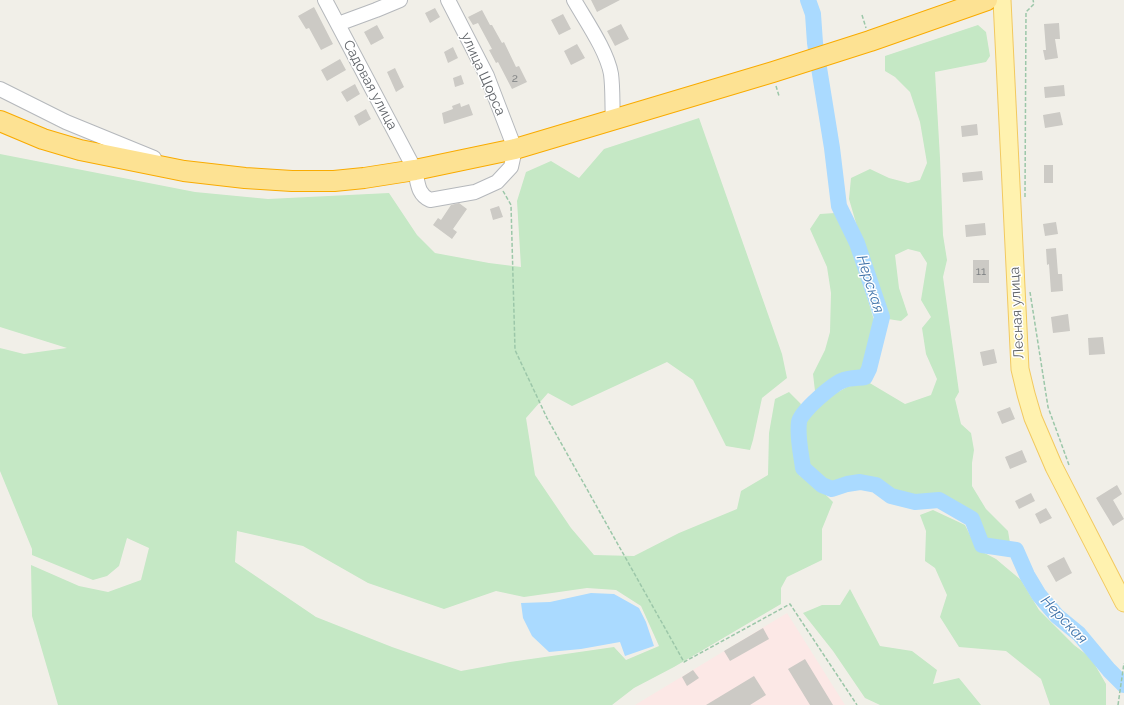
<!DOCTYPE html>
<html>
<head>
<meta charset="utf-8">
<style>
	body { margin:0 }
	canvas { display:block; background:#f1efe8 }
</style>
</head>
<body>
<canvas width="1124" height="705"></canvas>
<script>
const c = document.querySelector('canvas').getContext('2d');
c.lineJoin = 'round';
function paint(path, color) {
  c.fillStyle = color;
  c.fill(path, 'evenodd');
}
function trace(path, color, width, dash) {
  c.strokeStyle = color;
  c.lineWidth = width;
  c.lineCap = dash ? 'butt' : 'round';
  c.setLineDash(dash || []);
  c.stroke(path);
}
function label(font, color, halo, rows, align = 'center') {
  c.font = font + ' Raleway,sans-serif';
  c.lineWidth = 3;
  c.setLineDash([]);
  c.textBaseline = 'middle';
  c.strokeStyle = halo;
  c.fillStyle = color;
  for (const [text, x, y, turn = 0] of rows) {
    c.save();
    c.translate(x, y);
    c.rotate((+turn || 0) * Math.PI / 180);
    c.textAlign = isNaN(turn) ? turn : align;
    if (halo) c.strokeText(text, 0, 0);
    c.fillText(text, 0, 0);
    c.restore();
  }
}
const medical = new Path2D(`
	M787,613L845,705H635Z`);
const green = new Path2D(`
	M978,25L986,32L990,56L986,62L935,72L940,158L943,235L947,260L943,277L959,392L955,399L961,424L971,433L974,450L972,463V486L986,509L1008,531L1010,543L995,542L985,538L976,515L941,496L915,498L895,491L880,481L866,478L846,479L831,484L808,465L803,422L827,398L847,387L868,382L905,404L931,395L937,379L926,354L922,328L931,317L921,300L927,263L920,252L908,249L895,255L899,288L908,315L901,321L888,319L861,240L849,199L851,178L870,169L889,178L908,183L920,180L927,163L920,122L910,92L895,77L885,71V56Z
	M699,118L782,354L787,378L762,398L753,440L750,450L726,446L693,380L667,362L572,406L548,393L526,418L535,475L571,528L594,555L634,556L679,533L737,509L741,491L768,475L769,433L775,399L789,392L801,404L795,420L799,475L824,493L833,502L822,529V560L787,577L781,588V604L674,667L634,688L612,705H58L32,616L31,565L79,586L108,592L141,580L149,548L127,538L119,566L107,576L93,580L32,555V549L0,471V348L24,354L67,348L0,327V154L195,192L268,199L389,193L417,235L435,253L489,263L521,267L517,201L526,172L551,161L579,178L604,149ZM237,531L303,546L368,583L444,609L496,591L524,597L587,588L616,590L641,606L659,646L626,660L614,647L510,662L461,671L392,647L316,617L235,562Z
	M835,213L850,241L874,320L865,364L860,374L844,373L815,391L813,374L825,350L830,332L831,293L827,267L810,229L820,214Z
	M933,510L965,525L977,549L996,559L1021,580L1039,610L1074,645L1091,658L1106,684V705H1050L1041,679L1006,651L959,647L940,617L947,595L935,568L925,561L926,531L920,515Z
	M850,589L880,646L912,651L937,670L933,684L959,678L981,705H880L865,698L833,651L803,613L822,605H840Z`);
const water = new Path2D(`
	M591,593L614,594L639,608L646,622L654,646L625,656L620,642L581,649L549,652L532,636L523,618L521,603L550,602Z`);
const river = new Path2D(`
	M808,0L813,14L815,43L832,148L839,206L857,243L882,317L869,369L865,377C859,378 849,378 844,380C834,383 800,412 799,422C797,437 801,453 803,468L822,485L832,489L847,484L860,482L876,485L891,496L915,502L939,500L972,519L982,545L1016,550L1027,575L1039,595L1057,616L1079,634L1109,670L1124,685`);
const building = new Path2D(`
	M591,0H620L597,12Z
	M314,7L333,44L321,50L309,28L306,29L298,16Z
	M435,8L440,17L430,23L425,13Z
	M482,10L490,25H492L502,43L504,42L516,67L519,66L527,82L512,89L498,62L496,63L489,50L492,49L478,23L473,25L468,17Z
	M563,14L571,29L559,35L551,20Z
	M1059,23L1060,39H1055L1058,58L1045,60L1043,50H1046L1044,24Z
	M621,24L629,39L615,46L607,31Z
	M377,25L384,38L371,45L364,32Z
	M577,44L585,58L571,65L564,51Z
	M453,47L458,58L448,63L444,52Z
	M340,59L346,70L327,81L321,70Z
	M395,68L404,87L396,92L387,72Z
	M461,75L464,84L455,87L453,78Z
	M355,84L360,94L347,102L341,92Z
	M1064,85L1065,96L1045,98L1044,87Z
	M460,103L461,107L469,104L473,115L444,124L442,113L453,109L452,106Z
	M366,109L371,119L359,126L354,116Z
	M1060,112L1063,125L1045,128L1043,115Z
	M977,124L978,135L962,137L961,126Z
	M1044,165H1053V183H1044Z
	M982,171L983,180L963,182L962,173Z
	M459,203L467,209L453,229L457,232L452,239L433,225L438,218L441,220L451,205Z
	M499,206L503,217L493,220L490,209Z
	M1056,222L1058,234L1045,236L1043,224Z
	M985,223L986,235L966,237L965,225Z
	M1056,248L1058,274H1062L1063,291L1051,292L1049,264L1047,265L1046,249Z
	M973,260H989V283H973Z
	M1068,314L1070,331L1053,333L1051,317Z
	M1103,337L1105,354L1089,355L1088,338Z
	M994,349L997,363L983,366L980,352Z
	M1010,407L1015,419L1002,424L997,412Z
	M1022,450L1027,462L1010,469L1005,457Z
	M1117,485L1122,494L1113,500L1124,519L1113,526L1096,498Z
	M1031,493L1035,501L1019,509L1015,501Z
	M1046,508L1052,518L1040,524L1035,514Z
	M1064,557L1072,573L1056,582L1047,566Z
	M763,628L769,639L730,661L724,651Z
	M805,659L833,705H810L788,669Z
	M693,670L699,678L687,686L682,677Z
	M754,676L766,695L750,705H706Z`);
const path = new Path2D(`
	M862,15L866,28
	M776,86L779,96
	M503,191L511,205L515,350L547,418L684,662L790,604L857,705
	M1025,197L1026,12L1034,4L1033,0
	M1030,292L1048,407L1069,465
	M1118,705L1124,663`);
const minor = new Path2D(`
	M325,0L415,170C418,182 417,194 430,200L475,192L497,182L511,167L515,149L487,76L448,0
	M574,0C586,21 607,51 611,74C613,89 612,105 613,120
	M338,24L376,10L400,0
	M0,89L66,122L154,158`);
const major = new Path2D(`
	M1002,0L1020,369L1026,394L1033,418L1054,467L1124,603`);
const highway = new Path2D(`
	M0,121L43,139L80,150L184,171L245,178L292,181H334L364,178L415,170L515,149L773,72L870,41L987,0`);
const numberNames = [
	["2",515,78],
	["11",981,271]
];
const streetNames = [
	["улица Щорса",483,74,66],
	["Садовая улица",370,85,62],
	["Лесная улица",1017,313,-93]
];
const waterNames = [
	["Нерская",870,284,72],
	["Нерская",1064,620,46]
];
paint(medical, '#fce8e6');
paint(green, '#c5e8c5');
paint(water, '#aadaff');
trace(river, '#aadaff', 16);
paint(building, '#cccac5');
trace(minor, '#b5b8bc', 16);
trace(major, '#f2c960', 19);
trace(highway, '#f9ab00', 22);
trace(path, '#9cc7a9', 1.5, [4, 2]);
trace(minor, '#fff', 14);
trace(major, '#fff2af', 17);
trace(highway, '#fde293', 20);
label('12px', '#7a7d7f', null, numberNames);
label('14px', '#5f6368', '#fff', streetNames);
label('italic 15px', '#4174aa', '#fff', waterNames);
</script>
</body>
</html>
